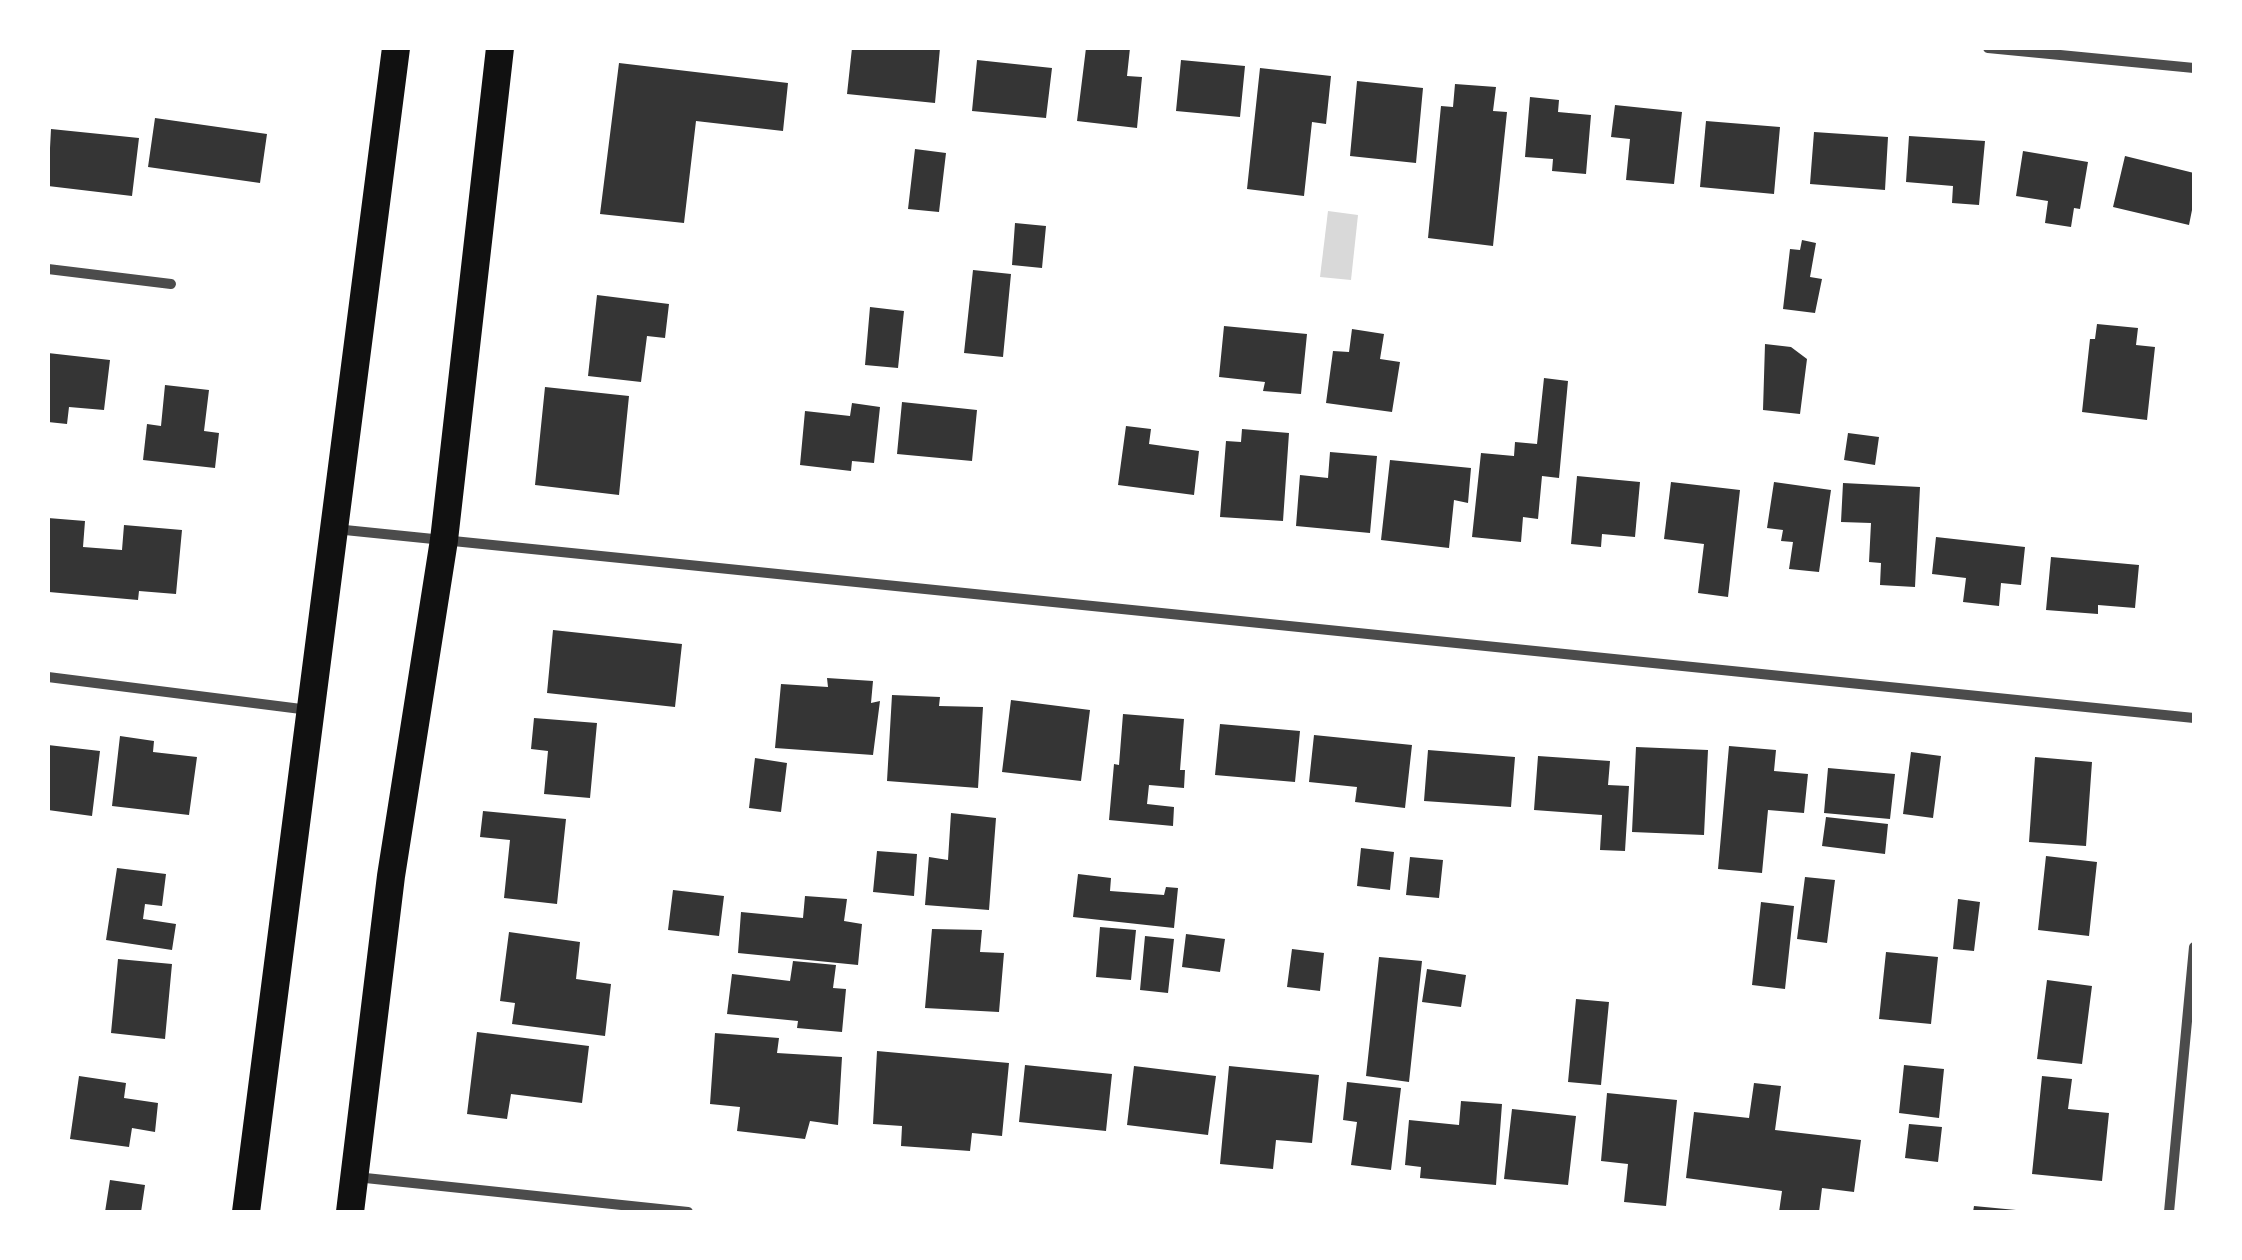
<!DOCTYPE html>
<html>
<head>
<meta charset="utf-8">
<style>
	body { margin:0 }
	#map { position:relative; width:2242px; height:1260px; overflow:hidden; background:#fff; font-family:Helvetica,sans-serif }
	canvas { display:block }
	.frame { position:absolute; inset:0; border:50px solid #fff; pointer-events:none }
</style>
</head>
<body>
<div id="map">
<canvas width="2242" height="1260"></canvas>
<div class="frame"></div>
</div>
<script>
const c = document.querySelector('canvas').getContext('2d');
c.lineJoin = 'round';
function paint(path, color) {
  c.fillStyle = color;
  c.fill(path, 'evenodd');
}
function trace(path, color, width, dash) {
  c.strokeStyle = color;
  c.lineWidth = width;
  c.lineCap = dash ? 'butt' : 'round';
  c.setLineDash(dash || []);
  c.stroke(path);
}
const water = new Path2D(`
	M1328,211L1358,215L1351,280L1320,277Z`);
const building = new Path2D(`
	M852,48H940L935,103L847,94Z
	M1086,48H1130L1127,76L1142,77L1137,128L1077,121Z
	M977,60L1052,68L1046,118L972,111Z
	M1181,60L1245,66L1240,117L1176,111Z
	M619,63L788,83L783,131L696,121L684,223L600,214Z
	M1260,68L1331,76L1326,124L1312,122L1304,196L1247,189Z
	M1357,81L1423,88L1416,163L1350,156Z
	M1455,84L1496,87L1493,111L1507,112L1493,246L1428,238L1441,106L1453,107Z
	M1530,97L1559,100L1558,112L1591,115L1586,174L1552,171L1553,159L1525,157Z
	M1615,105L1682,112L1674,184L1626,180L1630,139L1611,137Z
	M155,118L267,134L260,183L148,167Z
	M1706,121L1780,127L1774,194L1700,187Z
	M51,129L139,138L132,196L48,186Z
	M1814,132L1888,137L1885,190L1810,184Z
	M1909,136L1985,141L1979,205L1952,203L1953,186L1906,182Z
	M915,149L946,153L939,212L908,209Z
	M2023,151L2088,162L2080,209L2074,208L2071,227L2045,223L2048,201L2016,196Z
	M2125,156L2194,173V200L2189,225L2113,207Z
	M1015,223L1046,226L1042,268L1012,265Z
	M1802,240L1816,243L1810,277L1822,279L1815,313L1783,309L1790,249L1800,250Z
	M973,270L1011,274L1003,357L964,353Z
	M597,295L669,304L665,338L647,336L641,382L588,376Z
	M870,307L904,311L898,368L865,365Z
	M2097,324L2138,328L2136,345L2155,347L2147,420L2082,412L2090,339H2095Z
	M1224,326L1307,334L1301,394L1263,391L1265,382L1219,377Z
	M1352,329L1384,334L1380,359L1400,362L1392,412L1326,403L1333,351L1349,352Z
	M1765,344L1791,347L1807,359L1800,414L1763,410Z
	M48,353L110,360L104,410L69,407L67,424L48,422Z
	M1544,378L1568,381L1559,478L1542,476L1538,519L1523,517L1521,542L1472,537L1481,453L1514,456L1515,442L1537,444Z
	M165,385L209,390L204,431L219,433L215,468L143,460L147,424L161,426Z
	M545,387L629,396L619,495L535,485Z
	M902,402L977,410L972,461L897,454Z
	M852,403L880,407L874,463L852,461L851,471L800,465L805,411L850,416Z
	M1126,426L1151,429L1149,444L1199,451L1194,495L1118,485Z
	M1242,429L1289,433L1283,521L1220,517L1226,441L1241,442Z
	M1848,433L1879,437L1875,465L1844,460Z
	M1330,452L1377,456L1370,533L1296,526L1300,475L1328,478Z
	M1390,460L1471,468L1468,503L1454,500L1449,548L1381,540Z
	M1577,476L1640,482L1635,537L1602,534L1601,547L1571,544Z
	M1671,482L1740,490L1728,597L1698,593L1704,544L1664,539Z
	M1774,482L1831,490L1819,572L1789,569L1793,542L1781,541L1783,530L1767,528Z
	M1843,483L1920,487L1915,587L1880,585L1881,563L1869,562L1871,523L1841,522Z
	M48,518L85,521L83,547L122,550L124,525L182,530L176,594L139,591L138,600L49,592Z
	M1936,537L2025,547L2021,585L2001,583L1999,606L1963,602L1966,578L1932,574Z
	M2051,557L2139,565L2135,608L2098,605V614L2046,610Z
	M553,630L682,644L675,707L547,693Z
	M827,678L873,681L871,703L880,701L873,755L775,748L781,684L828,687Z
	M892,695L940,697L939,706L983,707L978,788L887,781Z
	M1011,700L1090,710L1081,781L1002,772Z
	M1123,714L1184,719L1180,770H1185L1184,788L1149,785L1147,804L1174,807L1173,826L1109,820L1114,764L1119,765Z
	M534,718L597,723L590,798L544,794L548,751L531,749Z
	M1220,724L1300,731L1295,782L1215,775Z
	M1314,735L1412,745L1405,808L1355,802L1357,787L1309,782Z
	M120,736L154,741L153,752L197,757L189,815L112,806Z
	M48,745L100,751L92,816L48,810Z
	M1729,746L1776,750L1774,771L1808,774L1804,813L1768,810L1762,873L1718,869Z
	M1636,747L1708,750L1704,835L1632,832Z
	M1428,750L1515,757L1511,807L1424,801Z
	M1911,752L1941,756L1933,818L1903,814Z
	M1538,756L1610,761L1608,785L1629,786L1625,851L1600,850L1602,815L1534,810Z
	M2035,757L2092,762L2086,846L2029,842Z
	M755,758L787,763L781,812L749,808Z
	M1828,768L1895,774L1890,819L1824,813Z
	M483,811L566,819L557,904L504,898L510,840L480,837Z
	M951,813L996,818L989,910L925,905L929,857L948,860Z
	M1826,817L1888,824L1885,854L1822,846Z
	M1361,848L1394,852L1390,890L1357,886Z
	M877,851L917,854L914,896L873,892Z
	M2046,856L2097,862L2089,936L2038,930Z
	M1410,857L1443,860L1439,898L1406,895Z
	M117,868L166,874L162,906L145,904L143,919L176,924L172,950L106,940Z
	M1078,874L1111,878L1110,891L1164,895L1166,887L1178,888L1174,928L1073,917Z
	M1805,877L1835,880L1827,943L1797,939Z
	M673,890L724,896L719,936L668,930Z
	M805,896L847,899L844,921L862,924L858,965L738,953L741,912L803,918Z
	M1958,899L1980,902L1974,951L1953,949Z
	M1761,902L1794,906L1785,989L1752,985Z
	M1100,927L1136,930L1131,980L1096,977Z
	M932,929L982,930L980,952L1004,953L999,1012L925,1008Z
	M509,932L580,942L576,979L611,984L605,1036L512,1024L515,1003L500,1001Z
	M1186,934L1225,939L1220,972L1182,967Z
	M1145,936L1174,939L1168,993L1140,990Z
	M1292,949L1324,953L1320,991L1287,987Z
	M1886,952L1938,957L1931,1024L1879,1019Z
	M1379,957L1422,961L1409,1082L1366,1076Z
	M118,959L172,964L165,1039L111,1033Z
	M793,961L836,965L833,988L846,989L842,1032L797,1028L798,1021L727,1014L732,974L790,981Z
	M1427,969L1466,975L1461,1007L1422,1002Z
	M2047,980L2092,986L2082,1064L2037,1059Z
	M1576,999L1609,1002L1601,1085L1568,1082Z
	M477,1032L589,1046L582,1103L511,1094L507,1119L467,1114Z
	M715,1033L779,1038L777,1053L842,1057L838,1125L810,1121L805,1139L737,1131L740,1107L710,1104Z
	M877,1051L1009,1063L1002,1136L972,1133L970,1151L901,1146L902,1126L873,1124Z
	M1025,1065L1112,1074L1106,1131L1019,1122Z
	M1904,1065L1944,1069L1939,1118L1899,1113Z
	M1134,1066L1216,1076L1208,1135L1127,1125Z
	M1229,1066L1319,1075L1312,1143L1276,1140L1273,1169L1220,1164Z
	M79,1076L126,1083L124,1098L158,1103L155,1132L132,1128L129,1147L70,1139Z
	M2042,1076L2072,1079L2068,1109L2109,1113L2102,1181L2032,1174Z
	M1347,1082L1401,1088L1391,1170L1351,1165L1357,1122L1343,1120Z
	M1754,1083L1781,1086L1775,1130L1861,1140L1854,1192L1822,1188L1819,1212H1779L1782,1191L1686,1178L1694,1112L1749,1118Z
	M1607,1093L1677,1100L1666,1206L1624,1202L1628,1164L1601,1161Z
	M1461,1101L1502,1104L1496,1185L1420,1178L1421,1167L1405,1165L1409,1120L1459,1125Z
	M1512,1109L1576,1116L1568,1185L1504,1179Z
	M1909,1124L1942,1127L1938,1162L1905,1158Z
	M110,1180L145,1185L141,1212H105Z
	M1974,1206L2016,1210V1212H1973Z`);
const minor = new Path2D(`
	M1988,48L2194,68
	M48,269L171,284
	M335,529L2194,718
	M48,677L309,710
	M356,1177L688,1212
	M2169,1212L2194,947`);
const trunk = new Path2D(`
	M246,1212L396,48
	M350,1212L391,876L444,540L500,48`);
paint(water, '#d9d9d9');
paint(building, '#353535');
trace(minor, '#4c4c4c', 10);
trace(trunk, '#111', 28);
</script>
</body>
</html>
